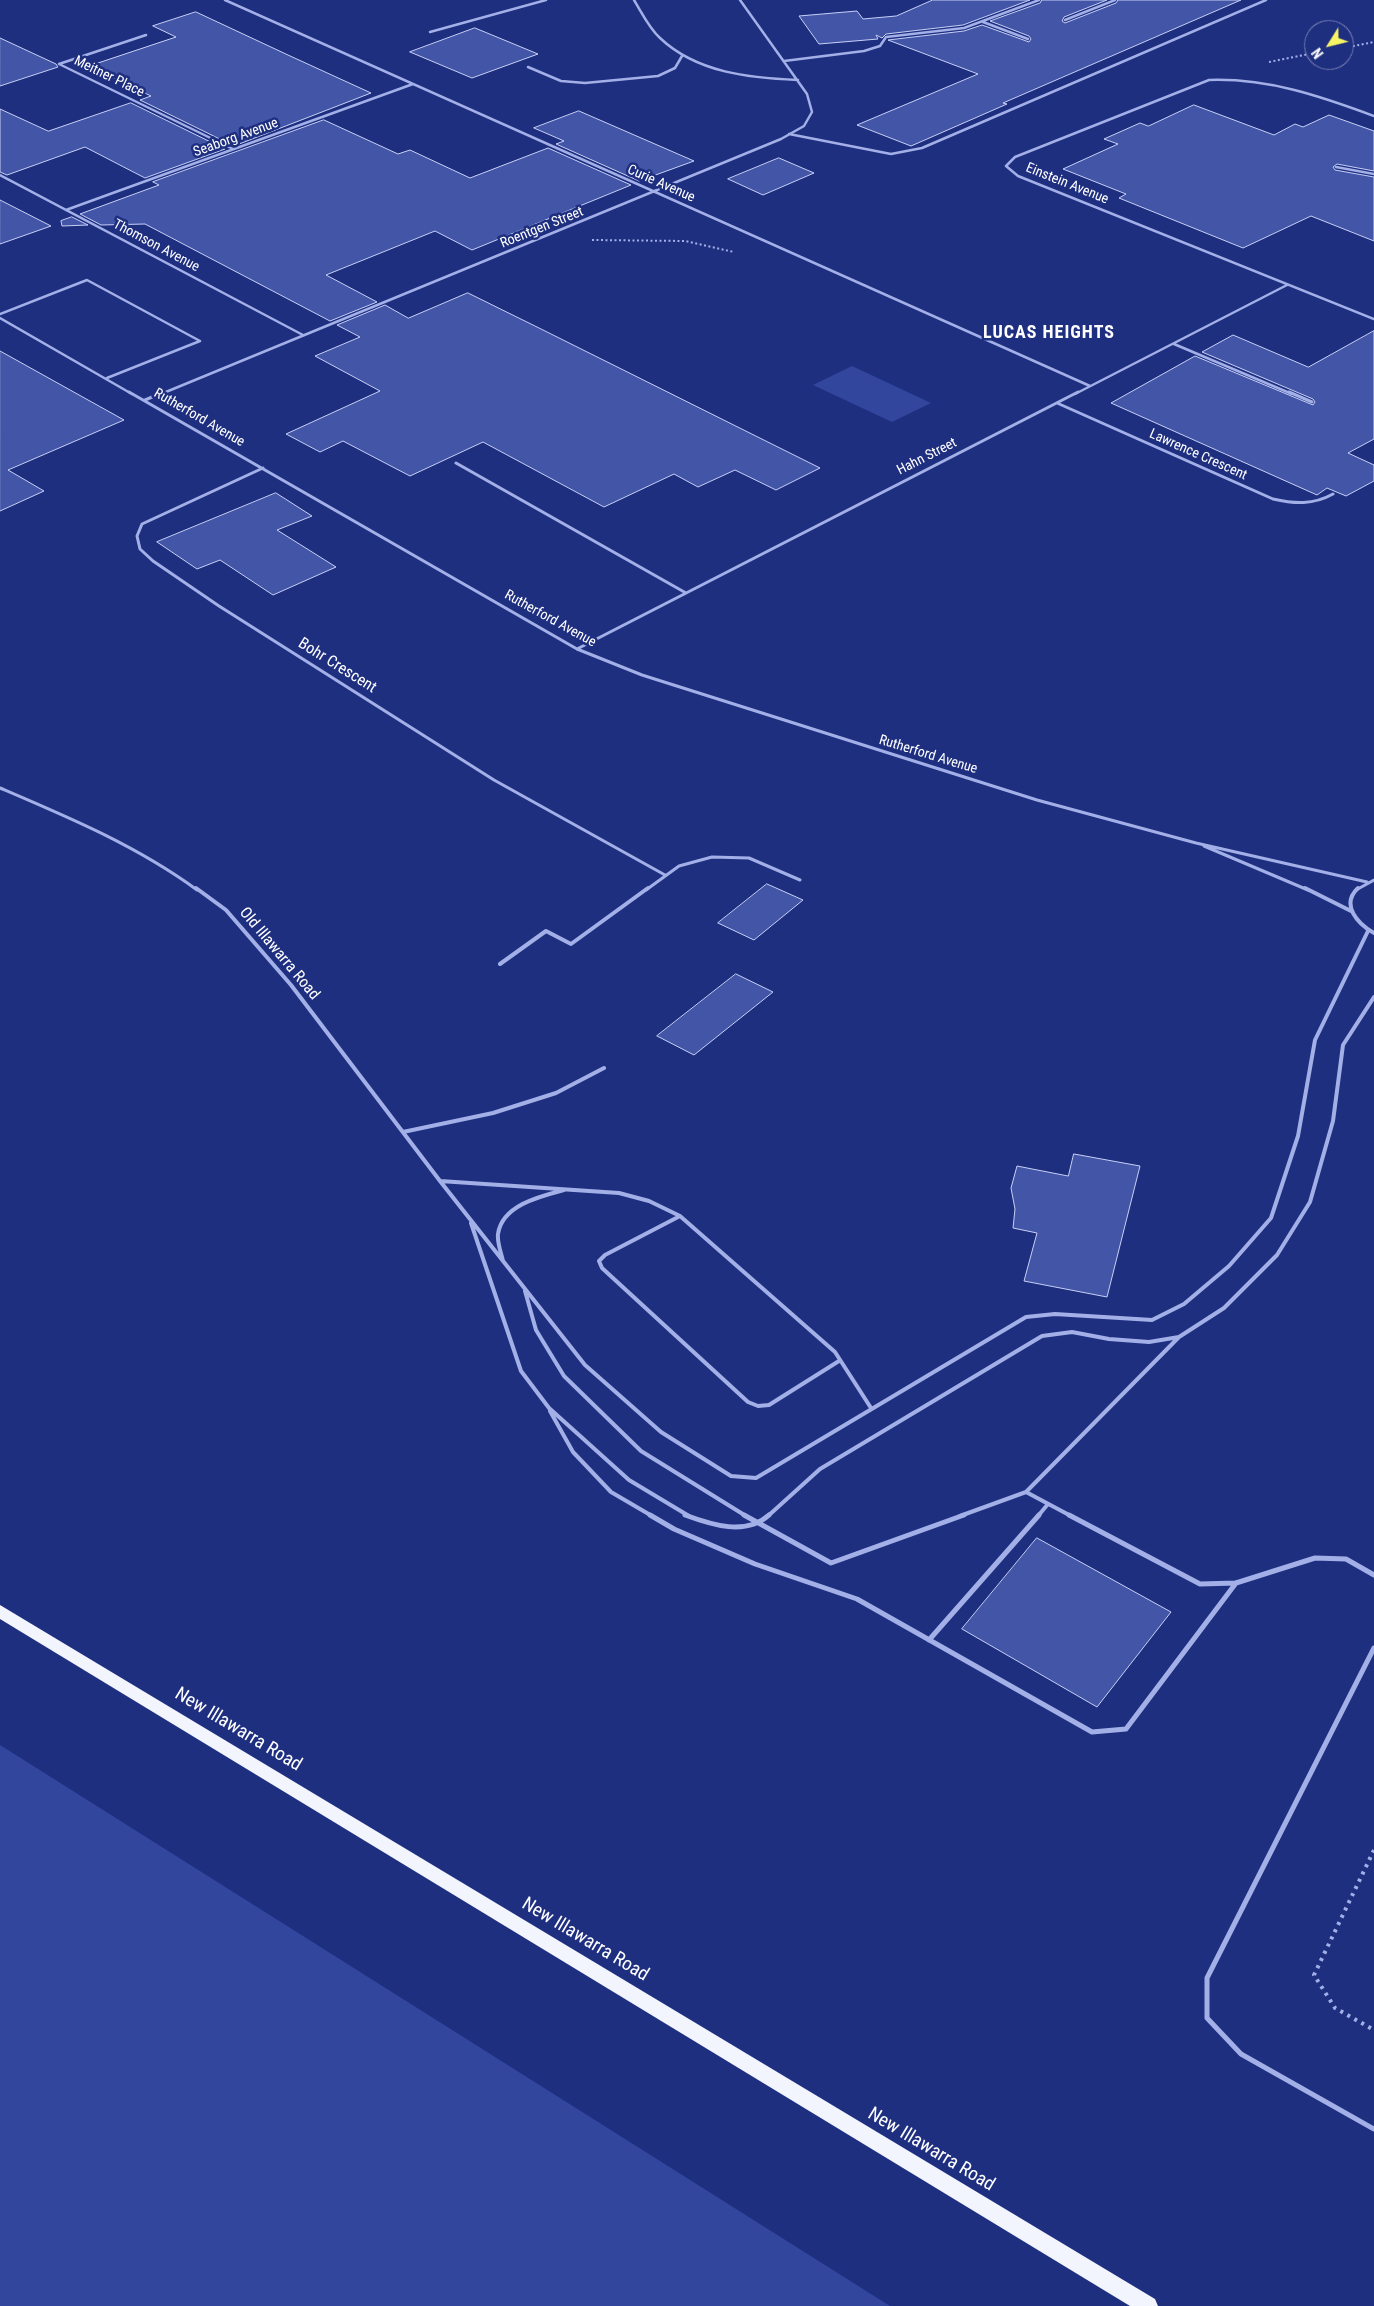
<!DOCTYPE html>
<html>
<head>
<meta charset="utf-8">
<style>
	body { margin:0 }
	#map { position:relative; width:1374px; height:2306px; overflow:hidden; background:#1f2f80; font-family:"Roboto Condensed",sans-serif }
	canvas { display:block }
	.north { position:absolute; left:1304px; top:20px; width:50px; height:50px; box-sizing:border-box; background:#1f2f80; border:1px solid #7982b3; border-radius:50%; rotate:234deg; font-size:14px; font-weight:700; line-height:20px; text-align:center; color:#fff }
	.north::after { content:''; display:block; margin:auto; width:18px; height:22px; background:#f6f463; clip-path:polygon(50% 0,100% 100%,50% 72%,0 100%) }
</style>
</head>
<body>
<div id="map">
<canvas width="1374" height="2306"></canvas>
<div class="north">N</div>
</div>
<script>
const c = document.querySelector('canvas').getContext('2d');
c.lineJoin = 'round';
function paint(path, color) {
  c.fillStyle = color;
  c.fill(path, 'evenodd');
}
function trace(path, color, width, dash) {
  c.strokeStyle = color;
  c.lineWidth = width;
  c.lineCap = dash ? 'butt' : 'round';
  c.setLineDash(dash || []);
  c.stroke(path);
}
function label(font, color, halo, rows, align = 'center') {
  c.font = font + ' "Roboto Condensed",sans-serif';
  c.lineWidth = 5;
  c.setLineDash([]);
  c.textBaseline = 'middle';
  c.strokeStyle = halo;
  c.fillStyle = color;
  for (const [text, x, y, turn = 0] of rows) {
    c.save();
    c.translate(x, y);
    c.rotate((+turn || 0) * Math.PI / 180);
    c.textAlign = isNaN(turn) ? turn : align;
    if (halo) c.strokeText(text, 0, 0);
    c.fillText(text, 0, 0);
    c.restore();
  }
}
const green = new Path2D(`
	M852,366L931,403L892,422L813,385Z
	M0,1745L890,2306H0Z`);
const building = new Path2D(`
	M933,0H1030L963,25L886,34L882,38L876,35L878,39L819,44L799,16L857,11L863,19L896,16Z
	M1042,0H1107L1064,17L1062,21L1065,23L1116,3L1118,0H1241L1003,103L1007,104L911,146L857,125L978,74L888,40L964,31L982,25L1029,42L1031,39L1029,36L990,21L1040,3Z
	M196,12L288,55L371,93L234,146L140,100L151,96L89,66L176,37L153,26Z
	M475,28L538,54L472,78L410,52Z
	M0,38L56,64L58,67L0,86Z
	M131,103L225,149L145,178L85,147L7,175L0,172V109L48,131Z
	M1194,105L1274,135L1295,124L1303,127L1329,115L1374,131V171L1337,164L1333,167L1335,170L1374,177V241L1311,216L1243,248L1119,198L1126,194L1063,169L1118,144L1104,139L1140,123L1148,126Z
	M579,111L694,161L639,181L556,144L564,141L534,128Z
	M324,120L398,154L410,150L470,178L548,148L631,185L472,250L435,231L326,275L377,302L330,321L145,224L101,225L80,214L159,185L153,182Z
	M779,158L814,173L763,195L728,179Z
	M0,200L51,226L0,244Z
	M72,217L88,225L62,226L61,221Z
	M468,293L537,327L820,468L776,490L735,470L698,487L674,474L604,507L483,442L410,476L343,441L320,452L286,434L380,391L315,356L360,337L337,325L385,305L408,318Z
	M1374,331V439L1348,453L1374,465V481L1346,496L1327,488L1317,495L1111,403L1195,356L1313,405L1315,402L1313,399L1202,352L1233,335L1308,367Z
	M0,351L124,420L8,470L44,491L0,511Z
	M276,493L312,516L277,530L336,567L273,595L220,560L197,569L157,542Z
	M767,884L803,900L754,940L718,923Z
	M736,974L773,992L694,1055L657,1036Z
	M1074,1154L1140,1166L1107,1297L1024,1281L1037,1233L1013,1228L1015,1209L1011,1188L1017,1166L1068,1176Z
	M1037,1538L1171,1612L1097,1707L962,1629Z`);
const pathFar1 = new Path2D(`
	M1344,48L1374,42
	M1269,62L1314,53
	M592,240L685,241L734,252`);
const path = new Path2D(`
	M1374,1850L1314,1975L1335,2008L1374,2030`);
const serviceFar3 = new Path2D(`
	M225,0L1090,386
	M634,0C642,13 649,28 660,38C697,73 750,78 798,80
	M1065,20L1115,0
	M983,22L1028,39
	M430,32L546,0
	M146,35L59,64L233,149
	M784,61L864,51L880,46L886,37L964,28L1039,0
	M528,67L561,81L585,83L658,76L675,68L682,56
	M1374,116C1320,96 1268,78 1209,80L1015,157L1006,166L1018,176L1374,319
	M789,134L891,154L922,148L1266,0
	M1336,167L1374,174
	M0,175L303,335
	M66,210L413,84
	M0,314L87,280L200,341
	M0,318L132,394
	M1174,344L1292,394
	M107,378L200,341
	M161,394L781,139L804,126L812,112L807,94L740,0
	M1075,394L1287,285`);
const serviceFar2 = new Path2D(`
	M129,392L577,649L642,675L1037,800L1196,843L1367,882
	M1289,392L1312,402
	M145,400L164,392
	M1057,403L1273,499C1295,504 1313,505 1333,494
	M456,463L686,593
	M263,468L142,524L137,536L140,549L153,561L219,606L494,780L665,875
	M577,649L1078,392
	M0,788C68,817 137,846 197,890
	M1204,846L1308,890
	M646,890L679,866L712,857L749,858L800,880
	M1356,890L1374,880`);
const serviceFar1 = new Path2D(`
	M196,888L226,910L291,985L440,1181L585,1365L661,1432L731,1476L756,1478L1026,1317L1055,1314L1152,1320L1184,1304L1229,1266L1271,1218L1298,1136L1315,1040L1368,931
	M1305,888L1351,911
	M1358,888C1340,905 1358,924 1374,933
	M500,964L546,931L571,944L648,888
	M403,1132L493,1113L556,1093L604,1068
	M440,1181L619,1193L649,1201L680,1216L835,1352L871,1408
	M680,1216L605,1255L599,1261L602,1268L748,1402L758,1406L769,1405L839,1361
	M471,1223L521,1371L549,1408L629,1480L689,1516
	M503,1261C501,1252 497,1243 498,1234C502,1205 541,1196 564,1190
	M525,1291L536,1330L564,1376L641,1451L746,1516
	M550,1411L573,1452L611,1492L652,1516
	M1026,1492L1071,1516
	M768,1516L820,1469L1042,1336L1072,1332L1109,1339L1149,1342L1179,1337L1224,1308L1277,1255L1310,1202L1333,1121L1343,1045L1374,997
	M960,1516L1026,1492L1179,1337
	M1038,1516L1048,1504`);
const service = new Path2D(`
	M650,1515L674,1529L755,1564L857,1599L1092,1732L1126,1729L1236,1583
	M685,1515C712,1525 746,1536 769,1515
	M744,1515L831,1563L964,1515
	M1069,1515L1200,1584L1236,1583L1315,1558L1346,1559L1374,1575
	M929,1640L1039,1515
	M1374,1648L1207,1978V2018L1241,2054L1374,2129`);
const trunk = new Path2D(`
	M0,1605L1155,2299L1158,2306H1130L0,1619Z`);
const farStreetnames = [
	["Meitner Place",109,77,26],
	["Seaborg Avenue",236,138,-20],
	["Curie Avenue",661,184,24],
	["Einstein Avenue",1067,184,22],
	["Roentgen Street",542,228,-22],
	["Thomson Avenue",156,246,28],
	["Rutherford Avenue",199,418,30],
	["Lawrence Crescent",1198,455,24],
	["Hahn Street",927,457,-27],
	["Rutherford Avenue",550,619,29],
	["Rutherford Avenue",928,755,17]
];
const streetNames = [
	["Bohr Crescent",337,666,32],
	["Old Illawarra Road",279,954,50]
];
const farDistrictnames = [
	["LUCAS HEIGHTS",1049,333]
];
const nearStreetnames = [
	["New Illawarra Road",238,1730,31],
	["New Illawarra Road",585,1940,31],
	["New Illawarra Road",931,2150,31]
];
paint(green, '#32469e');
paint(building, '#4355a7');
trace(building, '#c7d0f6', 1);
trace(pathFar1, '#a3b0e8', 2, [2, 2.5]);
trace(path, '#a3b0e8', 4, [3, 5]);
trace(serviceFar3, '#a3b0e8', 2.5);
trace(serviceFar2, '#a3b0e8', 3);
trace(serviceFar1, '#a3b0e8', 4);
trace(service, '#a3b0e8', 5);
paint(trunk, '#f2f4fe');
label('14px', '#fff', '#1f2f80', farStreetnames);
label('16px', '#fff', '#1f2f80', streetNames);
c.letterSpacing = '1px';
label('bold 18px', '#fff', '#1f2f80', farDistrictnames);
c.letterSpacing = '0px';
label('19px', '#fff', '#1f2f80', nearStreetnames);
</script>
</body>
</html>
